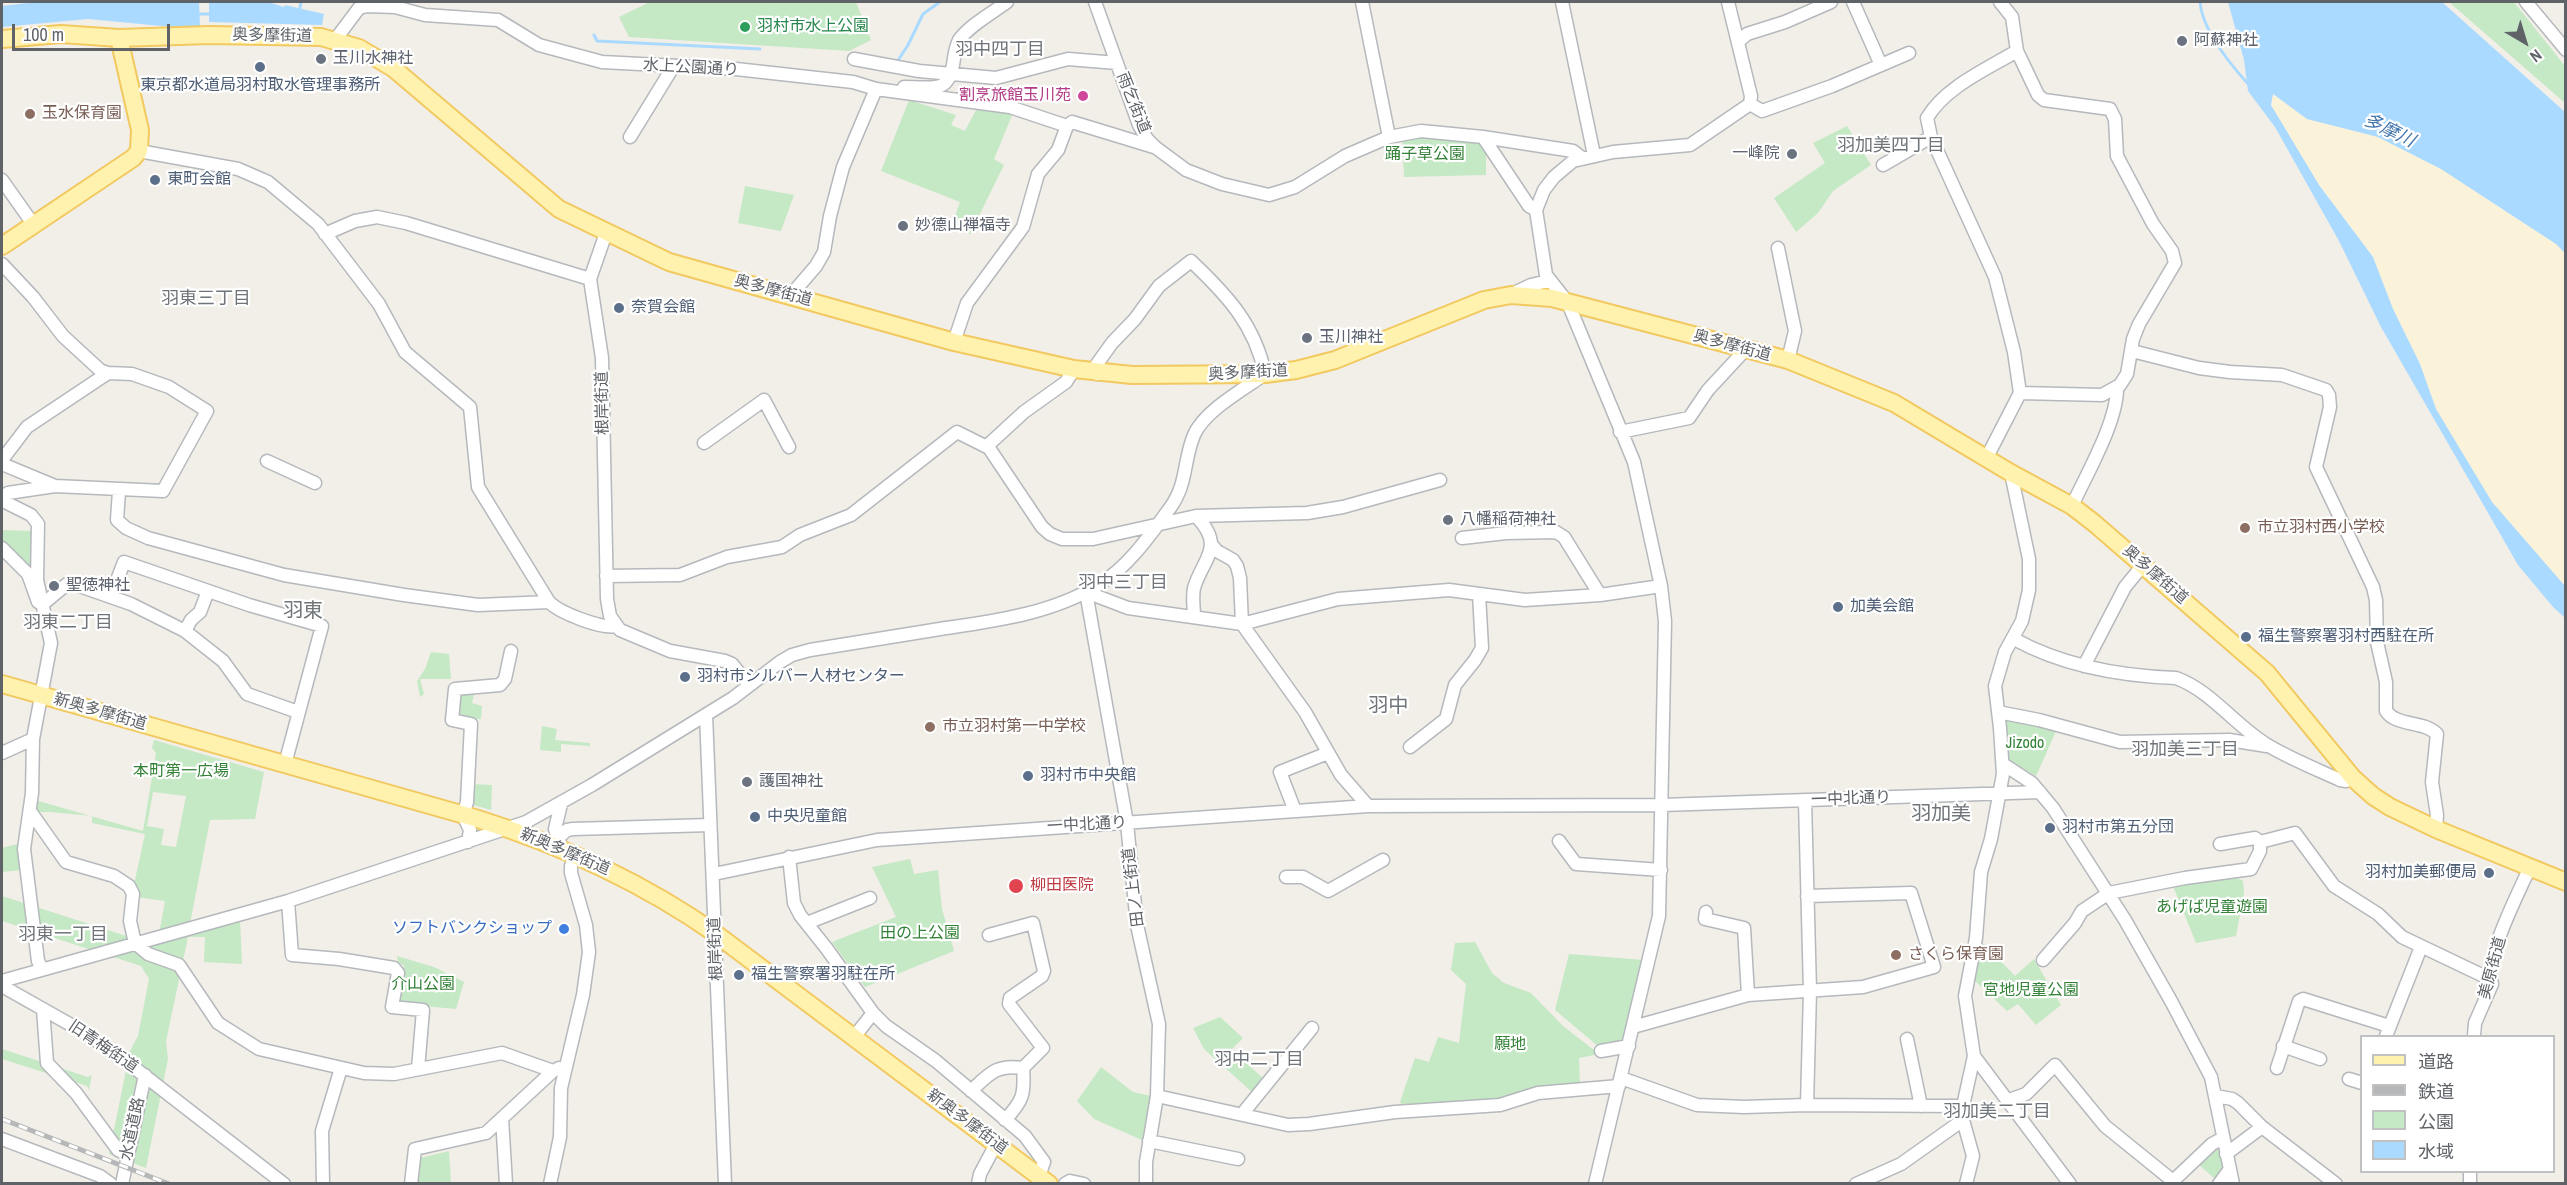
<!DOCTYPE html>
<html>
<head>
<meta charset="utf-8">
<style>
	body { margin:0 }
	#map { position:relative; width:2567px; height:1185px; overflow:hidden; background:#f1efe8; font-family:"Archivo Narrow","Noto Sans JP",sans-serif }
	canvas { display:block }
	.frame { position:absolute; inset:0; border:3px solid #5f6368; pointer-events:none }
	.legend { position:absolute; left:2360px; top:1035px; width:195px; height:138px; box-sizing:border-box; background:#fff; border:2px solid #bfc1c3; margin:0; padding:8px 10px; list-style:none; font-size:18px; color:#5f6368 }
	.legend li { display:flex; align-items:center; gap:12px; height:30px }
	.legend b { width:30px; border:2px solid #bfc1c3 }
	.north { position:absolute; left:2495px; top:12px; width:60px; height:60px; -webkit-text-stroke:4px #fff; paint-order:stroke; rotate:142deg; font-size:16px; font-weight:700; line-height:24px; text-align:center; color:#5f6368 }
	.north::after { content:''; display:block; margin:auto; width:21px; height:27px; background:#5f6368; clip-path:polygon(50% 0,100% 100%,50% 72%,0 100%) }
	.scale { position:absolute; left:12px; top:24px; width:158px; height:27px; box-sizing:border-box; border:3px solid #5f6368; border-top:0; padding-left:8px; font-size:18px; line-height:21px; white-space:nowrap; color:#5f6368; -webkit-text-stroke:4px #fff; paint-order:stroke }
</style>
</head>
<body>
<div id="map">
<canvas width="2567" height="1185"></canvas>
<div class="frame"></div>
<ul class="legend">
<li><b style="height:8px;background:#fff2af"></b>道路</li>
<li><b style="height:8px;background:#b6b7b8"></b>鉄道</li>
<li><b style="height:16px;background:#c5e8c5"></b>公園</li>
<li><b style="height:16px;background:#aadaff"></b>水域</li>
</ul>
<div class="north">N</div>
<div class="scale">100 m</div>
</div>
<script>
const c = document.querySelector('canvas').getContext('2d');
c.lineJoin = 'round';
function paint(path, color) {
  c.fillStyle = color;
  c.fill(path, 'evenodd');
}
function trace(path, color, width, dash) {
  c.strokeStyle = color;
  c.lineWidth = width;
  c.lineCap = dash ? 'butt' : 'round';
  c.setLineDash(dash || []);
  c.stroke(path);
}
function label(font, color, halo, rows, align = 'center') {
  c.font = font + ' "Archivo Narrow","Noto Sans JP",sans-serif';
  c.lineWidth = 4.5;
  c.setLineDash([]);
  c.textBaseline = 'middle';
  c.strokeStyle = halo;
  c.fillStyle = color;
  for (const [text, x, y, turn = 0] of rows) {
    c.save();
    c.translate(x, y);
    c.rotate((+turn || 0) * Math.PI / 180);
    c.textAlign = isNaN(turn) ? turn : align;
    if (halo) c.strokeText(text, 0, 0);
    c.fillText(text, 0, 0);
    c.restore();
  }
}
const green = new Path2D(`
	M650,2H856L871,40L849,51L629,37L619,17Z
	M2449,2H2514L2565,66V103Z
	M909,100L956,115L951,125L965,131L976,110L1013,113L994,159L1004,165L970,234L951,227L960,202L881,171Z
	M1847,126L1871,165L1833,191L1818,213L1796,232L1774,198L1825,163L1813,143Z
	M1424,135L1481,141L1486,149V175L1404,177L1402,138Z
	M745,186L794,195L781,231L738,223Z
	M2,530L31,531L30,572L2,545Z
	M431,652L449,654L451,679H420L424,694L420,697L417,681L425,669Z
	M475,690L472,703L482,706L481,719L468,720L456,717L457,693Z
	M2003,714L2057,729L2036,776L2005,758Z
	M542,726L557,729L555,740L590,743V746L561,744V752L540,750Z
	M154,740L264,772L255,819L210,820L188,934L240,920L242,964L204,962L205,937H188L166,1041L168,1059L146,1168L109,1154L130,1051L138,1036L149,979L141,966L2,921V896L145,942L159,934L165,901L135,897L131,885L135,880L145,834L92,823V816L50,812H35V800L143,831L156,753L152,748ZM153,792L186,796L176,847L161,845L164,829L147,826Z
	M471,784L492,785L491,810L470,804Z
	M21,843L22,870L2,872V848Z
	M910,859L914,874L938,870L942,909L954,951L865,987L832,942L896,917L872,867Z
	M2234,876L2243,881L2244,893L2236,936L2196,943L2173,886Z
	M1475,942L1492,973L1504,983L1531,993L1563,1026L1599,1054L1579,1058L1580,1084L1500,1103L1403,1106L1400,1102L1415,1058L1429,1062L1438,1037L1459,1043L1466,984L1451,970L1455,943Z
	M1982,942L2015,976L2034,959L2061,1005L2036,1025L2018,1004L2007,1011L1972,978Z
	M1569,954L1644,960L1625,1042L1599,1047L1555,1010Z
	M397,956L434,967L464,982L456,1009L402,1004L398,1000L404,965L398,963Z
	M1220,1017L1243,1038L1231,1050L1263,1078L1252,1092L1204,1049L1193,1028Z
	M2,1049L88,1077L92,1075L89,1090L87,1086L2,1059Z
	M1101,1067L1133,1092L1151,1096L1142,1140L1094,1119L1077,1101Z
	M2214,1147L2221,1149L2224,1168L2216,1180L2197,1163Z
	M449,1151L451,1183L413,1184L416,1159Z`);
const sand = new Path2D(`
	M2272,94L2307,119L2378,137L2441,169L2556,244L2565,253V586L2492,502L2436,409L2420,364L2393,309L2373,257L2319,185L2271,105Z`);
const water = new Path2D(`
	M36,2H199L200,26L172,27L88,19L2,27V6Z
	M209,2H268L284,7L285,5L324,14L322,25L209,22Z
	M2228,2H2442L2565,112V253L2556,244L2441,169L2378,137L2307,119L2273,94L2271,105L2319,185L2373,257L2393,309L2420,364L2436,409L2492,502L2565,586V618L2553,607L2518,565L2381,327L2339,241L2275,127L2248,91L2244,60Z`);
const stream = new Path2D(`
	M2200,2C2202,29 2230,64 2249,85
	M299,12L301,2
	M196,14H211
	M594,35L597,41L760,49
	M897,62L908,45L923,14L940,2`);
const minor = new Path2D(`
	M1095,2L1139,125L1147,139L1155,147L1186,170L1222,184L1269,195L1295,187L1345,156L1389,137L1421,131L1483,137L1573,151L1582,158
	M1362,2L1389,137
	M1562,2L1594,155
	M1853,2L1881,65
	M2526,2L2566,50
	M335,40L359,8L367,6L395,7L425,15L498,20L539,45L602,62L736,69L853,82L876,89L1010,107L1067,126
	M1738,42L1747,34L1785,22L1831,2
	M2017,51C1987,69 1945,87 1927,118L1931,137L1995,277L2014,352L2020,393
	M854,59L919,71L996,78L1068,59L1117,63
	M904,87C935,87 950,95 954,58C955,52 956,46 959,40C970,25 992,13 1007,2
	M1750,104L1762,111L1832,86L1909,53
	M1067,126L1072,122L1154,147
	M630,137L673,67
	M1483,137L1529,206L1536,210
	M139,151L238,169L268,182L318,224L379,304L405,352L470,407L478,487L549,602C560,613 601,629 616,626
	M1883,165L1931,137
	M2,180L33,224
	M606,233L590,279L602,358L607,599L610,616L620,630L670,651L725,661L732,664L749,685
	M325,234L355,221L377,217L406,223L590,279
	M1778,248L1795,331L1788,360
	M2,264L33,297L63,336L100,370L108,373
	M1512,294L1531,285L1548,281
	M791,295L816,266L824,252L830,216L843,167L876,89
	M954,342L967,303L1023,227L1038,174L1058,150L1067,126
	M2132,351L2199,368L2230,372L2282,375L2326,390L2329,395L2330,407L2316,467L2373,587L2376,600L2377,642L2386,682V711C2397,727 2423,720 2437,734L2432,782L2437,815L2436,829
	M1620,432L1689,418L1708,390L1746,349
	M704,443L764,400L789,447
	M987,446L1024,412L1066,382L1074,369
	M1987,457L2020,393L2102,395L2120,385L2127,374L2133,339L2139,324L2175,263L2172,251L2153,224L2117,156L2115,119L2110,109L2044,100L2038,95L2017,51L2012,17L2000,2
	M2,460L27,427L108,373L132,374L169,387L207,411L163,491L55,486L2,464
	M267,461L315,483
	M119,491L117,520L126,528L148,538L284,575L404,595L478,605L549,602
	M2072,506C2086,475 2118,421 2117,387
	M1462,538L1506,533L1556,532L1564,537L1600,595
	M1212,545L1217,551L1233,560L1237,566L1240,578L1242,624L1305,712L1341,775L1368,806
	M2,548L28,574L38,602L43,604L67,584L71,583L131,604L185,631L223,661L247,694L298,712
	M606,576L680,575L727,557L782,547L800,535L851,515L957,432L989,448L1042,527L1050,534L1062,539H1093L1196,516L1307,513L1343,507L1440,480
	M1086,592L1127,823L1137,925L1159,1024L1157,1096L1146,1162V1184
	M1086,592L1128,608L1242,624L1338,599L1449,590L1525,600L1600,595L1661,586
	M111,596L124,562L249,605L322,626L285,764
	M1194,617C1194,608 1192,597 1194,588C1203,558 1226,547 1196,516
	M185,631L191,620L200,612L208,591
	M2014,639C2063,666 2120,676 2176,678C2212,691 2236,727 2269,746C2291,759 2316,769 2340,780L2346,781L2353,778
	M2084,666L2125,587L2143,565
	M1998,712L2039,720L2120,742L2229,740L2267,746
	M706,715L725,1184
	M1410,747L1446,719L1455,685L1475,660L1482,648L1479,594
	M2,753L33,739
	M2003,764L2032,783L2053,808L2125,920L2171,1001L2211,1077L2233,1184
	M1805,801L1810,991L1807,1105
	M30,811L66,862L114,876L129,886L133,894L130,921L135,943L148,954L179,965L218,1023L259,1049L364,1073L394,1074L502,1053L553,1071
	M1295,811L1280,772L1328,753
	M558,838L567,830L573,829L710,825
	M1559,841L1576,864L1661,870
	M468,842L470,830L463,815L467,802L471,724L452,720L455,689L500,685L505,679L511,651
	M560,843L555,829L561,804
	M2220,844L2255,838L2260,842L2295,833L2334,886L2378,914L2402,937L2490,979
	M789,857L794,903L800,915L827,949L873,1013L886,1026L936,1061L1025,1136L1044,1162L1039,1176
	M714,874L877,840L1368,806L1662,805L2040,792
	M1286,877H1303L1328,891L1383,860
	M288,901L292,955L339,959L394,968L398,973L392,1007L423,1010L418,1069
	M1706,912L1705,919L1744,928L1748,995
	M807,923L870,898
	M989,935L1033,923L1044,971L1042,976L1010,998L1009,1004L1043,1048L1023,1068C1025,1094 1023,1101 1005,1120
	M2043,960L2075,923L2082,911L2109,893L2185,878L2251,869L2260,851V842
	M42,969L38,961L24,849L32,793L33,739L51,643L37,580L38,524L31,515L5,502L2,497L8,493L55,486
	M2,981L288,901L526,822L592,785L733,698L780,662L792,655L810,650C853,643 896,636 940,629C994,621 1052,614 1100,584C1128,567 1151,534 1170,508C1188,483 1183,461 1194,435C1204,411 1244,389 1265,374C1255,325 1227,295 1191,261L1159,286L1135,319L1112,343L1097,364V374
	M2,986L87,1034L123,1059L284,1184
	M43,1009L47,1063L76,1093L118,1150L128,1155
	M1633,1027L1748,995L1863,987L1934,967L1911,893L1807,896
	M2386,1036L2421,947
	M2474,1036L2475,1023L2492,984C2483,961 2519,892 2530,867
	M854,1037L873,1013
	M1907,1039L1921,1106
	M2283,1046L2320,1059
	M1601,1051L1629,1046
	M1974,1056L2070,1184
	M2277,1068L2299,1001L2303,999L2389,1026
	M1621,1078L1697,1105L1744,1107L1807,1105L1963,1106
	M2349,1079L2362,1083
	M971,1091C989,1074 996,1064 1023,1068
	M1157,1096L1288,1125L1309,1124L1395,1112L1500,1105L1538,1093L1619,1086
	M2216,1096L2232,1099L2238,1103L2262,1127L2336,1184
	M2009,1100L2026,1094L2055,1065L2105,1126L2173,1181L2212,1144L2223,1138
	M1243,1113L1312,1028
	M502,1118L506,1184
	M2,1139L100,1176L111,1184
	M1149,1141L1238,1159
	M2226,1154L2262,1127
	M2470,1172V1184
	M122,1184L145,1075
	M323,1184L322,1131L341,1068
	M411,1184L415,1149L486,1133L553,1071L559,1068
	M550,1184L560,1137L561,1088L583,995L589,952L586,925L571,873V866L575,855
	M978,1184L980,1174L996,1144
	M1065,1184L1070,1181L1084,1184
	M1595,1184L1659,916L1665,621L1661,586L1634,462L1568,303L1546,275L1536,210L1544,190L1554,177L1573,161L1613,152L1690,145L1750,104L1751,96L1728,2
	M1856,1184L1901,1164L1963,1120
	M1966,1184L1973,1156L1963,1120V1106L1974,1056L1965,996L1976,938L1981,872L1991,839L2003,774L2000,728L1995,686L2005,652L2022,621L2029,590V559L2011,473
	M2219,1184L2230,1169`);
const major = new Path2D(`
	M2,39L61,34L119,38L209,35L321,37L359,48L393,68L559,209L669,262L954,342L1074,369L1132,375L1265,374L1296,370L1335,360L1484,300L1511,295L1552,298L1788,360L1894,403L2011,473L2072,506L2094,523L2267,673L2353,778L2373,796L2390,807L2436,829L2566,882
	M2,246L133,158L139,151L140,130L119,38
	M2,684L475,818C561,845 642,882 716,934L1049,1184`);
const rail = new Path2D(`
	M2,1119L169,1184`);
const markers = [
	[745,27,6,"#2e9e5b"],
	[2182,41,6,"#6b7280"],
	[321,59,6,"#6b7280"],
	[260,67,6,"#5c6f8a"],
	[1083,96,6,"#d1479c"],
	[30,114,6,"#8d6e63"],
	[1792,154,6,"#6b7280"],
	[155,180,6,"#5c6f8a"],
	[903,226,6,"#6b7280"],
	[619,308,6,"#5c6f8a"],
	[1307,338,6,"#6b7280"],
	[1448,520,6,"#6b7280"],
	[2245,528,6,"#8d6e63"],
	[54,586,6,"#6b7280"],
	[1838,607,6,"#5c6f8a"],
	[2246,637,6,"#5c6f8a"],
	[685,677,6,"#5c6f8a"],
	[930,727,6,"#8d6e63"],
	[1028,776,6,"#5c6f8a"],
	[747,782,6,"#6b7280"],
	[755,817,6,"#5c6f8a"],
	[2050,828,6,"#5c6f8a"],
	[2489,873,6,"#5c6f8a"],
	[1016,886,8,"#e0444e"],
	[564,929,6,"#3f7fe0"],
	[1896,955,6,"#8d6e63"],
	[739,975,6,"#5c6f8a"]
];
const leisureNames = [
	["羽村市水上公園",757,27]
];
const streetNames = [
	["奥多摩街道",272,36,1],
	["水上公園通り",691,68,3],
	["雨乞街道",1133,103,68],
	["奥多摩街道",773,291,15],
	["奥多摩街道",1732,346,15],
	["奥多摩街道",1248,373,-3],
	["根岸街道",603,403,-91],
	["奥多摩街道",2155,575,41],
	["新奥多摩街道",100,712,16],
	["一中北通り",1851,799,-2],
	["一中北通り",1087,825,-3],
	["新奥多摩街道",565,852,23],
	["田ノ上街道",1134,887,-97],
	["根岸街道",716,949,-92],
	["美原街道",2493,968,-75],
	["旧青梅街道",103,1047,34],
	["新奥多摩街道",967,1122,37],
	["水道道路",133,1129,-78]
];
const worshipNames = [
	["阿蘇神社",2194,41],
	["玉川水神社",333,59],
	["一峰院",1780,154,"right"],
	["妙德山禅福寺",915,226],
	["玉川神社",1319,338],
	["八幡稲荷神社",1460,520],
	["聖徳神社",66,586],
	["護国神社",759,782]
];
const serviceNames = [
	["東京都水道局羽村取水管理事務所",260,86,"center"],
	["東町会館",167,180],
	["奈賀会館",631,308],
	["加美会館",1850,607],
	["福生警察署羽村西駐在所",2258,637],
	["羽村市シルバー人材センター",697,677],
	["羽村市中央館",1040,776],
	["中央児童館",767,817],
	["羽村市第五分団",2062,828],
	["羽村加美郵便局",2477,873,"right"],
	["福生警察署羽駐在所",751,975]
];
const hotelNames = [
	["割烹旅館玉川苑",1071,96]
];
const educationNames = [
	["玉水保育園",42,114],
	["市立羽村西小学校",2257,528],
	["市立羽村第一中学校",942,727],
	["さくら保育園",1908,955]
];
const parkNames = [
	["踊子草公園",1425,155],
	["Jizodo",2025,744],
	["本町第一広場",181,772],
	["あげば児童遊園",2212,908],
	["田の上公園",920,934],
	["介山公園",423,985],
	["宮地児童公園",2031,991],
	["願地",1510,1045]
];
const healthNames = [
	["柳田医院",1030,886]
];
const shopNames = [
	["ソフトバンクショップ",552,929]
];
const neighbourhoodNames = [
	["羽中四丁目",1000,50],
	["羽加美四丁目",1891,146],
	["羽東三丁目",206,299],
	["羽中三丁目",1123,583],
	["羽東二丁目",68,623],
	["羽加美三丁目",2185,750],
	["羽東一丁目",63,935],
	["羽中二丁目",1259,1060],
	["羽加美二丁目",1997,1112]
];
const waterNames = [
	["多摩川",2389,131,26]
];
const quarterNames = [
	["羽東",303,612],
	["羽中",1388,707],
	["羽加美",1941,815]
];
paint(green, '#c5e8c5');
paint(sand, '#fbf3d9');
paint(water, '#aadaff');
trace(stream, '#aadaff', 3);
trace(minor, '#b5b8bc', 15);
trace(major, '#f2c960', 20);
trace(minor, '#fff', 12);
trace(major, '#fff2af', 16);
trace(rail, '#b6b7b8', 5);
trace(rail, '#fff', 3, [9]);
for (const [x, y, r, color] of markers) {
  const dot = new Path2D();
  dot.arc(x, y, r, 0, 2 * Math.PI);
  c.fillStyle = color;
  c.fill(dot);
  trace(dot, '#fff', 2);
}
label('16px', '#27864d', '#fff', leisureNames, 'left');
label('16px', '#5f6368', '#fff', streetNames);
label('16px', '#5b616d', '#fff', worshipNames, 'left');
label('16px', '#4e5e75', '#fff', serviceNames, 'left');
label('16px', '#b23c85', '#fff', hotelNames, 'right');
label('16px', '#785e54', '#fff', educationNames, 'left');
label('16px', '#348238', '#fff', parkNames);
label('16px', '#be3a42', '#fff', healthNames, 'left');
label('16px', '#366cbe', '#fff', shopNames, 'right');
label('18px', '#70757a', '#fff', neighbourhoodNames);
label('italic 18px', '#4174aa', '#fff', waterNames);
label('20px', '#70757a', '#fff', quarterNames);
</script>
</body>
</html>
